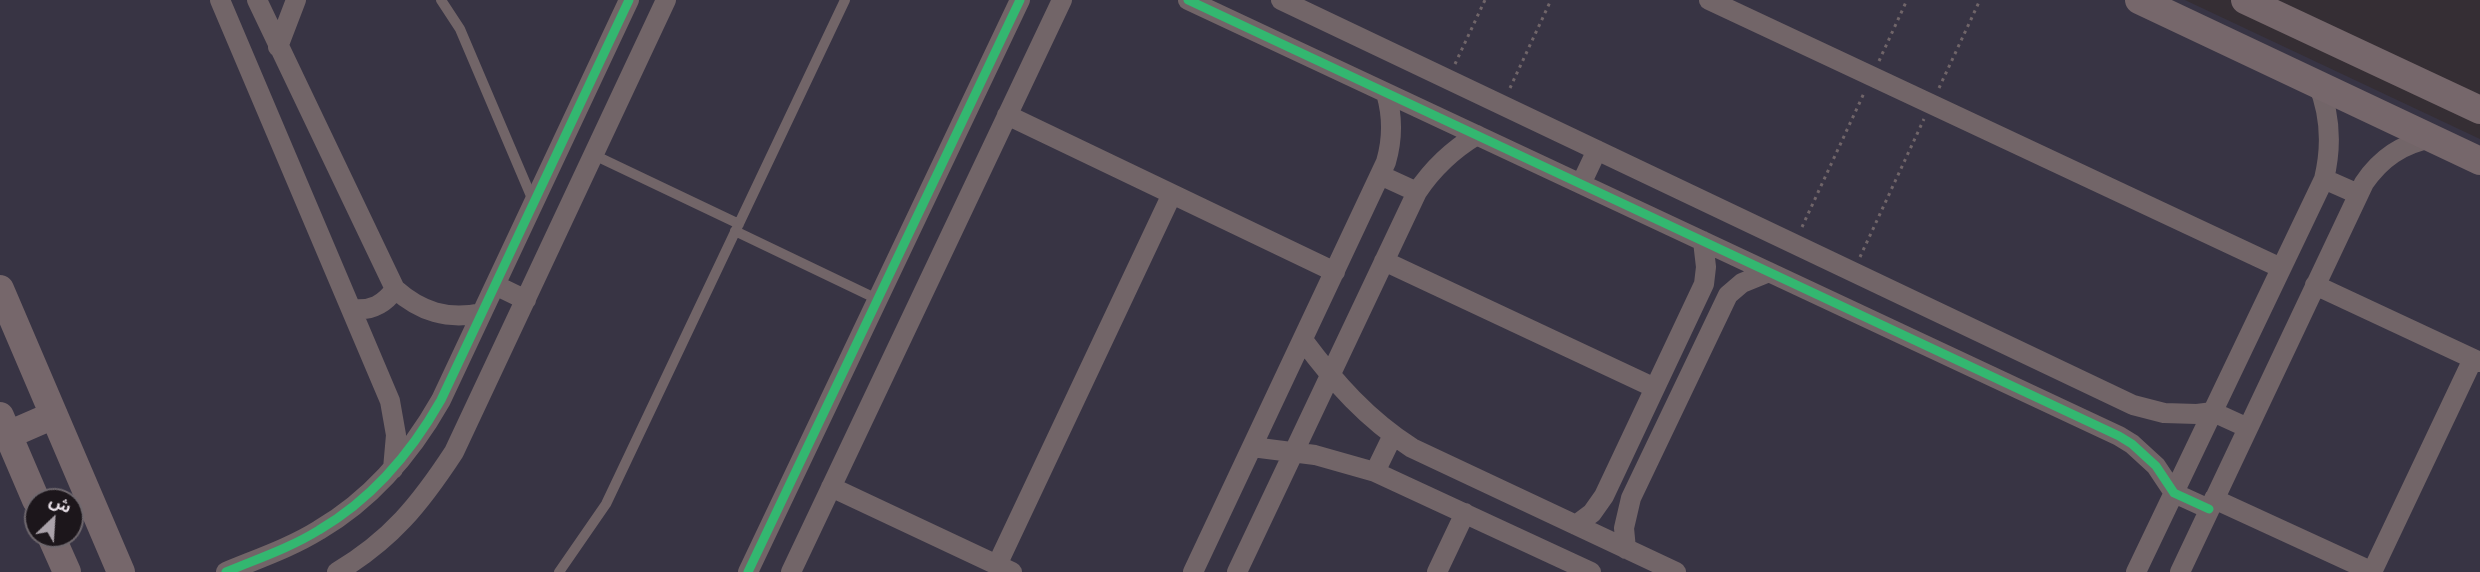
<!DOCTYPE html>
<html>
<head>
<meta charset="utf-8">
<style>
	body { margin:0 }
	#map { position:relative; width:2480px; height:572px; overflow:hidden; background:#352e34; font-family:"PT Sans","Noto Sans Arabic",sans-serif }
	canvas { display:block }
	.north { position:absolute; left:24px; top:488px; width:60px; height:60px; box-sizing:border-box; background:#1c161b; border:2px solid #6e676d; border-radius:50%; rotate:25deg; font-size:16px; font-weight:700; line-height:24px; text-align:center; color:#e9e1e9 }
	.north::after { content:''; display:block; margin:auto; width:21px; height:27px; background:#aaa2aa; clip-path:polygon(50% 0,100% 100%,50% 72%,0 100%) }
</style>
</head>
<body>
<div id="map">
<canvas width="2480" height="572"></canvas>
<div class="north">ش</div>
</div>
<script>
const c = document.querySelector('canvas').getContext('2d');
c.lineJoin = 'round';
function paint(path, color) {
  c.fillStyle = color;
  c.fill(path, 'evenodd');
}
function trace(path, color, width, dash) {
  c.strokeStyle = color;
  c.lineWidth = width;
  c.lineCap = dash ? 'butt' : 'round';
  c.setLineDash(dash || []);
  c.stroke(path);
}
const industrial = new Path2D(`
	M0,0H2185L2480,139V572H0ZM36,500H72V536H36Z`);
const path = new Path2D(`
	M1879,61L1907,0
	M1455,64L1485,0
	M1510,88L1551,0
	M1939,88L1980,0
	M1802,227L1865,91
	M1860,257L1924,119`);
const lane = new Path2D(`
	M441,0L460,29L534,203
	M594,155L739,224
	M735,231L877,299
	M559,572L606,504L845,0`);
const street = new Path2D(`
	M220,0L390,401L396,435L393,469
	M257,0L395,289C421,312 447,320 482,313
	M1188,0L2119,436L2132,444L2156,466L2174,493L2209,509
	M1281,0L2133,405L2164,413L2197,414L2213,412L2248,428
	M1709,0L2281,268
	M278,47L296,0
	M1007,115L1335,272
	M1380,175L1417,192
	M2324,179L2358,194
	M1581,184L1597,150
	M1384,261L1655,388
	M495,285L526,300
	M2315,285L2480,362
	M352,309C371,311 384,305 395,289
	M1303,340C1335,383 1367,419 1412,448L1676,572
	M1252,447L1315,455L1375,472L1591,572
	M1375,472L1393,435
	M831,487L1012,572
	M2214,499L2373,572
	M1576,525L1592,513L1604,496L1704,284L1706,267L1703,241
	M1626,549L1624,528L1631,498L1728,295L1742,283L1769,272
	M997,565L1172,194
	M226,572C257,559 290,548 319,530C372,499 411,453 441,400L629,0
	M337,572C391,540 420,504 454,452L666,0
	M748,572L1020,0
	M791,572L1062,0
	M1193,572L1386,162C1393,138 1393,117 1386,93
	M1237,572L1417,192C1433,168 1452,150 1477,135
	M1437,572L1465,513
	M2136,572L2324,179C2332,146 2331,116 2318,84
	M2180,572L2364,183C2381,158 2402,144 2432,138
	M2372,572L2473,359`);
const secondary = new Path2D(`
	M2139,0L2480,161
	M2245,0L2480,110
	M0,289L121,572
	M0,416L36,500
	M8,435L54,415
	M51,536L67,572`);
const cycleway = new Path2D(`
	M1188,0L2119,436L2132,444L2156,466L2174,493L2209,509
	M226,572C257,559 290,548 319,530C372,499 411,453 441,400L629,0
	M748,572L1020,0`);
paint(industrial, '#383444');
trace(path, '#706569', 3, [3, 4.5]);
trace(lane, '#726568', 10);
trace(street, '#726568', 20);
trace(secondary, '#76676b', 28);
trace(cycleway, '#33b770', 9);
</script>
</body>
</html>
